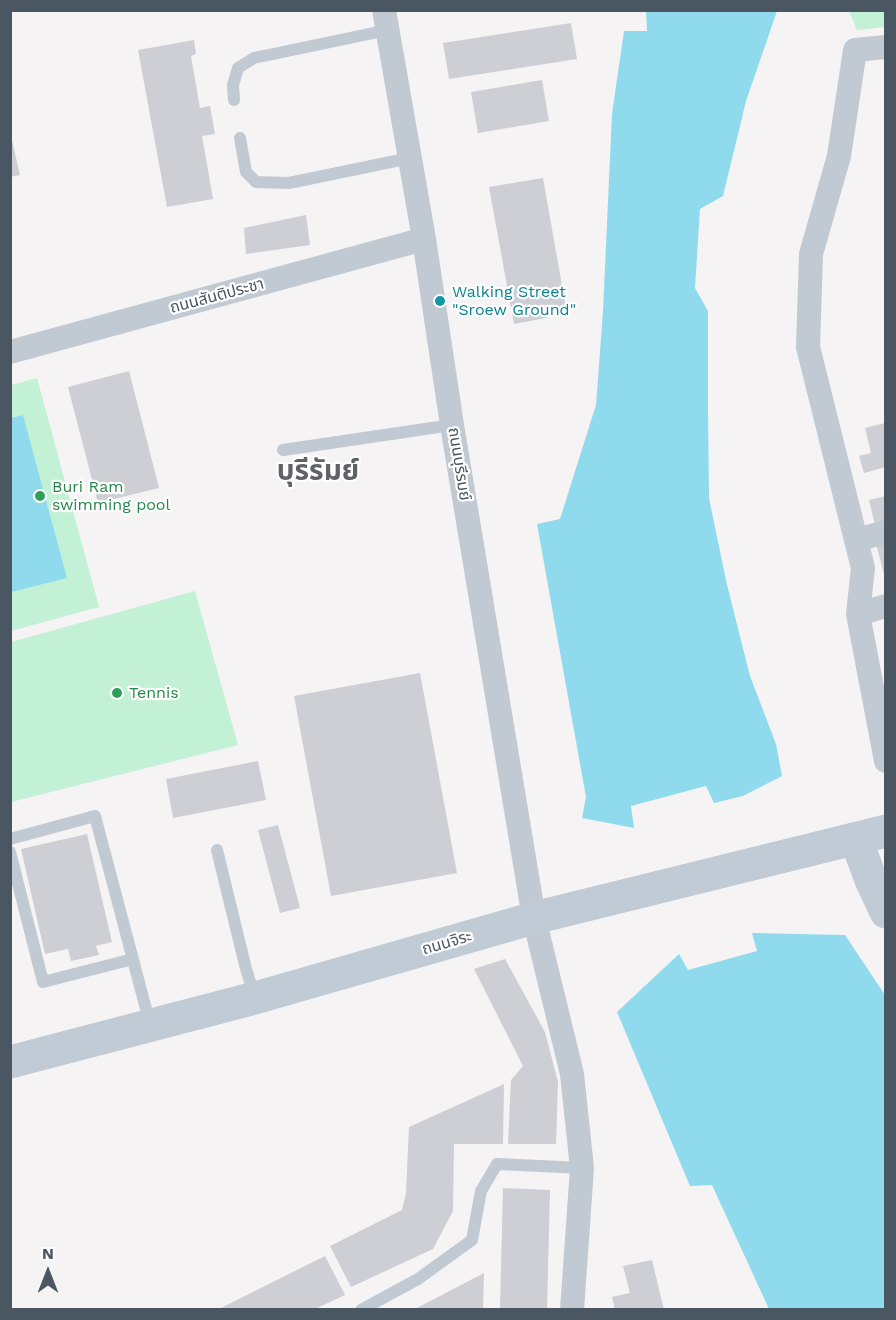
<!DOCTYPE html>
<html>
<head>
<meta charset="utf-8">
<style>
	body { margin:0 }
	#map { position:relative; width:896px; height:1320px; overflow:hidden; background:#f5f3f3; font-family:"Work Sans",sans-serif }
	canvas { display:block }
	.frame { position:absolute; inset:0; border:12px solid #4a5661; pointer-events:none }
	.north { position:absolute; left:18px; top:1242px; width:60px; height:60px; -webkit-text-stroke:4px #fff; paint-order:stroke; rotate:0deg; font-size:16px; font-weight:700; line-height:24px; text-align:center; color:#4a5661 }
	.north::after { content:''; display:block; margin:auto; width:21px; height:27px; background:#4a5661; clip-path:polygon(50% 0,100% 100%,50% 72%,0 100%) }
</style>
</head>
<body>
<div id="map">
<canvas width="896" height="1320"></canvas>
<div class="frame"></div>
<div class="north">N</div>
</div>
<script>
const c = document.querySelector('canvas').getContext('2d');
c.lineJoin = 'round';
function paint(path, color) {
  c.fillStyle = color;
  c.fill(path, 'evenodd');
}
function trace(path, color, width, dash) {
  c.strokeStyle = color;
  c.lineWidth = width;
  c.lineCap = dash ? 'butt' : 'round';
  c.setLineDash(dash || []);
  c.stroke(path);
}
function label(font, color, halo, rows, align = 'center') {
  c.font = font + ' "Work Sans","Noto Sans Thai",sans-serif';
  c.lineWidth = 4.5;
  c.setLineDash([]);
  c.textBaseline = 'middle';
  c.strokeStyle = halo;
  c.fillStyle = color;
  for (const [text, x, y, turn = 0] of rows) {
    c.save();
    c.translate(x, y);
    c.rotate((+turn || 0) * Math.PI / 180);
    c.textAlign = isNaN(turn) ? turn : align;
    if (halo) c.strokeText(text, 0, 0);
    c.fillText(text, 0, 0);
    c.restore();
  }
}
const green = new Path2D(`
	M849,11H885V27L857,30Z
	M37,378L99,607L11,631V385Z
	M195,591L238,745L11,802V642Z`);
const water = new Path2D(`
	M646,11H777L746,101L723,196L700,209L695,288L708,311V409L709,498L727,585L750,676L776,744L782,776L743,796L714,803L706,786L631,806L634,828L582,818L586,797L537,524L560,519L596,405L603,311L612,114L624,31H647Z
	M23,415L67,578L11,592V418Z
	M752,933L845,935L885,995V1309H769L712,1185L690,1186L617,1012L679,954L688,970L757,951Z`);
const building = new Path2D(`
	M571,23L577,59L449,79L443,43Z
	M194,40L196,54L191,56L200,108L210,106L215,134L202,136L213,199L167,207L138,50Z
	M542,80L549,121L478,133L471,92Z
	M10,140H12L20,175L10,177Z
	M543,178L567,314L514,324L489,187Z
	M306,215L310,245L246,254L244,228Z
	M129,371L159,488L98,503L68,387Z
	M885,423L886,467L864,473L859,456L871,453L865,428Z
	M886,496V526L876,529L869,500Z
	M886,542V578H885L876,544Z
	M420,673L457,873L331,896L294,696Z
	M258,761L266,800L173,818L166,779Z
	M278,825L300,908L280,913L258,830Z
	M87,834L112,942L96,946L99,955L71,961L68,949L45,954L21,849Z
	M505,959L545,1032L558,1082L556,1144H508L511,1080L523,1066L474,969Z
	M504,1084L503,1144H454L453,1211L433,1249L351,1287L330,1246L402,1210L406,1193L409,1127Z
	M503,1188L550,1190L547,1310H500Z
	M325,1256L345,1295L313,1310H217Z
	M652,1260L664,1310H615L612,1297L630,1293L623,1266Z
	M484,1273L483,1310H413Z`);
const lane = new Path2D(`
	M234,100L233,85L238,68L254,58L388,30
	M240,138L246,172L256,182L289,183L410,158
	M283,450L452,425
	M10,839L95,816L150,1024
	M217,850L246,969L255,997
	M10,852L43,982L133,959
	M361,1310L418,1279L472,1240L481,1191L497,1164L582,1168`);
const street = new Path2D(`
	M384,10L424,239L452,425L534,918L572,1074L582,1168L572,1310
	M886,47L855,50L839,156L811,254L808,347L863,568L858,614L886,761
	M10,352L424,239
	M856,540L886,532
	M858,614L886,606`);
const secondary = new Path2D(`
	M856,839L871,880L886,912
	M10,1062L255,998L534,918L886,831`);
const markers = [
	[440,301,6,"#0f9aa8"],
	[40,496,6,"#2e9e5b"],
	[117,693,6,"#2e9e5b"]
];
const cultureNames = [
	["Walking Street",452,292],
	["\"Sroew Ground\"",452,310]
];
const streetNames = [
	["ถนนสันติประชา",217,296,-15],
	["ถนนบุรีรมย์",459,464,81],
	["ถนนจิระ",447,943,-16]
];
const leisureNames = [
	["Buri Ram",52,487],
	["swimming pool",52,505],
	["Tennis",129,693]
];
const townNames = [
	["บุรีรัมย์",318,472]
];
paint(green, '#c3f1d5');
paint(water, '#90daee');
paint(building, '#cdcfd5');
trace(lane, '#c1cad2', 12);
trace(street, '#c1cad2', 24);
trace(secondary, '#c1cbd6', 33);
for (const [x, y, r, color] of markers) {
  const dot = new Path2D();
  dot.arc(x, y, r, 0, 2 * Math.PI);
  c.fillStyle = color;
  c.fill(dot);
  trace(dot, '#fff', 2);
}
label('16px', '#0d838f', '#fff', cultureNames, 'left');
label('16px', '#4a5661', '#fff', streetNames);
label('16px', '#27864d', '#fff', leisureNames, 'left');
label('bold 28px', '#5f6368', '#fff', townNames);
</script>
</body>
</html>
